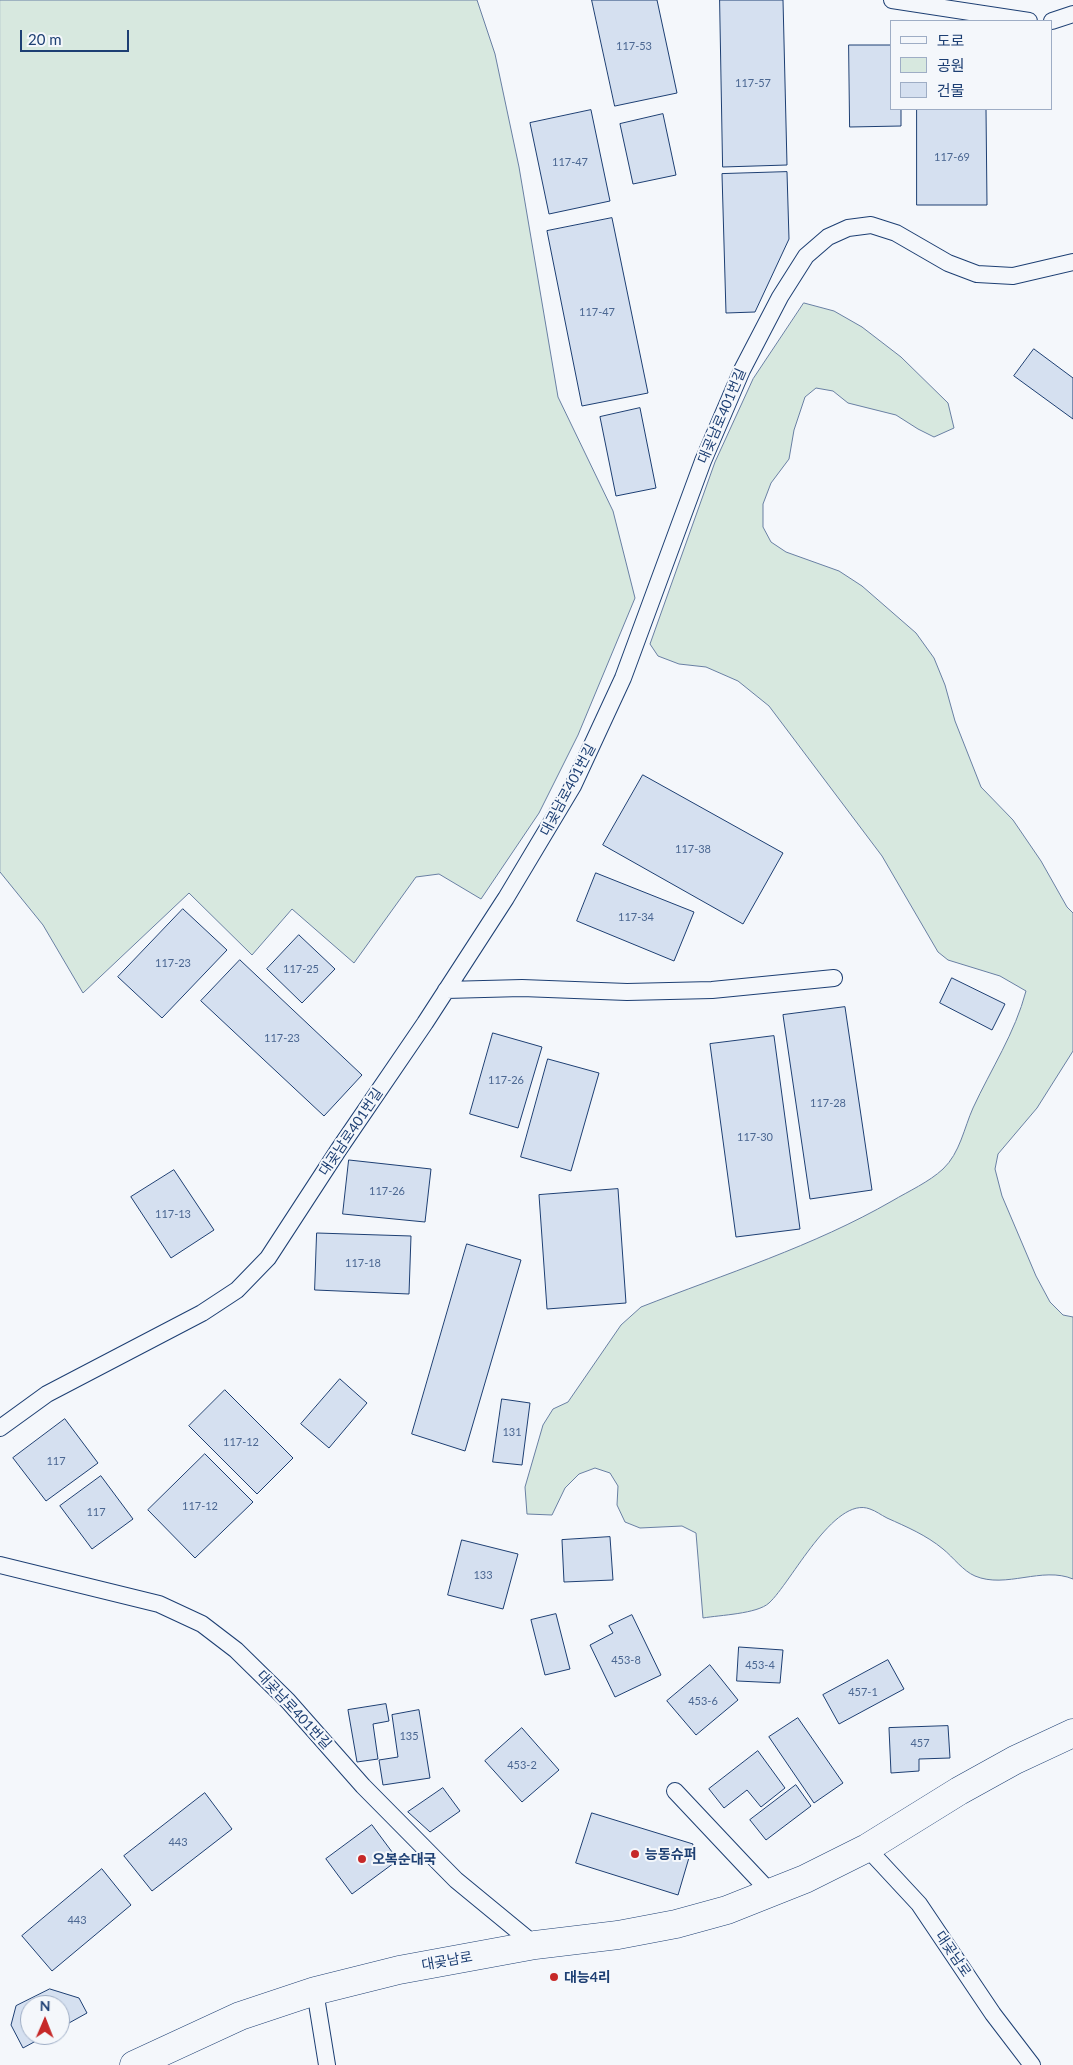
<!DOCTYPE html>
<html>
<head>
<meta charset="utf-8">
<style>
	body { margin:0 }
	#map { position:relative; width:1073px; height:2065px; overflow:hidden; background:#f4f7fb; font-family:Lato,"Noto Sans KR",sans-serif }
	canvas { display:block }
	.legend { position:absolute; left:890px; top:20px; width:162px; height:90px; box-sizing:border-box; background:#f4f7fb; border:1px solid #9eadc5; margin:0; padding:6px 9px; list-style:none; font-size:15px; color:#1d3f73 }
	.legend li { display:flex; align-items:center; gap:10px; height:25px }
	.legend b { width:25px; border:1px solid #9eadc5 }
	.north { position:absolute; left:20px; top:1995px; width:50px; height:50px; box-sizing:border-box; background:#f4f7fb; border:1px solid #9eadc5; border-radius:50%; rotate:1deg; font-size:14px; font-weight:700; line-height:20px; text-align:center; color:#1d3f73 }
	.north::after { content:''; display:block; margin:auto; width:18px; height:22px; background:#c62828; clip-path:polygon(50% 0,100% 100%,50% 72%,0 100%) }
	.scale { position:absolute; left:20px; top:30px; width:109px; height:22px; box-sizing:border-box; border:2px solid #1d3f73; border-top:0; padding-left:6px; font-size:15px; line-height:18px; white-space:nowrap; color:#1d3f73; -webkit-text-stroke:4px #f4f7fb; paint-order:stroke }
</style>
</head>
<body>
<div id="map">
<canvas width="1073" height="2065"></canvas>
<ul class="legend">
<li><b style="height:6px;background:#f4f7fb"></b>도로</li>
<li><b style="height:14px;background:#d7e8df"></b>공원</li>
<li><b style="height:14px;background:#d5e0f0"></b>건물</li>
</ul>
<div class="north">N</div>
<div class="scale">20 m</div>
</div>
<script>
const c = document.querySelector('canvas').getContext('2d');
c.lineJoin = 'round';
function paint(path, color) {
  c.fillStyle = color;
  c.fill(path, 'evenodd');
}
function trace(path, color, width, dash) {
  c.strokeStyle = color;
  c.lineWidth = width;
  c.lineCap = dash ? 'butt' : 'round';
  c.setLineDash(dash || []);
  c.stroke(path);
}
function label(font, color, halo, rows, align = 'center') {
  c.font = font + ' Lato,"Noto Sans KR",sans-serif';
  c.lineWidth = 4;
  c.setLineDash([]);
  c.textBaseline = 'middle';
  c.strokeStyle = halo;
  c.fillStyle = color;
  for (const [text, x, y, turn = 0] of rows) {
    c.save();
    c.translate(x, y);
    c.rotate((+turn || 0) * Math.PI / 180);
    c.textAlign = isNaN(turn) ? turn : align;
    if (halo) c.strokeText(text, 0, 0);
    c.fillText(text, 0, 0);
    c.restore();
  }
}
const green = new Path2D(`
	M0,0H477L495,54L519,167L558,397L613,511L635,598L578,735L539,813L481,899L439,874L416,877L354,963L292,909L252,955L189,893L83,993L43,925L0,872Z
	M804,303L834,311L862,327L901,357L948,403L954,428L934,437L918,429L896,415L848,403L833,391L816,388L805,397L794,430L789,459L771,483L763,504V527L771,542L786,552L839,571L862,586L916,633L934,658L945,685L955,721L981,787L1013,820L1041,861L1067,907L1073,913V1051L1037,1108L998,1154L995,1169L1002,1196L1036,1276L1050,1302L1063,1315L1073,1317V1579C1042,1566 1006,1589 975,1576C963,1571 953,1557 943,1549C926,1535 907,1527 887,1518C881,1515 876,1511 870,1509C834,1495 791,1583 769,1603C757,1614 720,1615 703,1618L696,1533L682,1526L640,1528L625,1522L617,1505L618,1486L610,1473L595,1468L579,1474L565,1488L552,1515L527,1514L525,1487L543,1425L553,1409L568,1402L621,1325L641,1307C725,1274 814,1246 892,1201C909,1191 929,1182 943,1169C960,1153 964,1128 973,1108C991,1069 1015,1033 1026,991L1000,976L948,960L938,952L882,856L769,706L738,681L706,667L679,664L658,656L650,644L715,462L753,379Z`);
const building = new Path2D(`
	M592,0H657L677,93L615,106Z
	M720,0H783L787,165L723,167Z
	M849,45H892V109H901V126L850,127Z
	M917,109H986L987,205H917Z
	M591,110L610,201L549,214L530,123Z
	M663,114L676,175L633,184L620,124Z
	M787,172L789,239L755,312L726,313L722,174Z
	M612,218L648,393L582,406L547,231Z
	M1034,349L1073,378V419L1014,376Z
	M640,408L656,488L616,496L600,417Z
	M643,775L783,853L743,924L603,845Z
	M596,873L694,912L674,961L577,921Z
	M183,909L227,950L162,1018L118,977Z
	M299,935L335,969L302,1003L267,969Z
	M240,960L362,1075L324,1116L201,1001Z
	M952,978L1005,1004L992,1030L940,1003Z
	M845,1007L872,1190L810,1199L783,1015Z
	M493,1033L542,1047L518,1128L470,1114Z
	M774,1036L800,1229L736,1237L710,1044Z
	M548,1059L599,1073L571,1171L521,1157Z
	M349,1160L431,1169L425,1222L343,1214Z
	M174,1170L214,1230L171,1258L131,1197Z
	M618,1189L626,1303L547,1309L539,1195Z
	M317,1233L411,1236L409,1294L315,1290Z
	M467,1244L521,1260L465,1451L412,1434Z
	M340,1379L367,1403L329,1448L301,1424Z
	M225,1390L293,1458L257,1494L189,1426Z
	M502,1399L530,1403L522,1465L493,1462Z
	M65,1419L98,1463L46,1501L13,1458Z
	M205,1454L253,1502L195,1558L148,1510Z
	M101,1476L133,1519L92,1549L60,1506Z
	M610,1537L613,1580L564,1582L562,1540Z
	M462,1540L518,1554L503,1609L448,1595Z
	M556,1614L570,1669L545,1675L531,1620Z
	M632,1615L661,1675L615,1697L590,1645L613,1633L609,1626Z
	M739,1647L783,1650L780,1683L737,1681Z
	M888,1660L904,1689L839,1724L823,1695Z
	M710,1665L738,1700L696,1735L667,1701Z
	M386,1704L389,1721L373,1724L378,1759L357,1762L348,1710Z
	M419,1710L430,1778L383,1785L379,1760L398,1757L392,1715Z
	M798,1718L843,1783L814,1803L769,1737Z
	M948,1726L950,1758L919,1759V1771L891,1773L889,1728Z
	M522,1728L559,1770L522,1802L485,1761Z
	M758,1751L785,1788L761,1807L747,1790L724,1808L709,1789Z
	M796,1785L811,1806L766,1840L750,1820Z
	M443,1788L460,1811L430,1832L408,1812Z
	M205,1793L232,1829L152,1891L124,1856Z
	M592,1813L693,1844L678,1895L576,1863Z
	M372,1825L398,1860L352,1894L326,1859Z
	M102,1869L131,1905L52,1971L22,1936Z
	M50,1989L79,1998L87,2013L60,2028V2005H30V2035H47L23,2048L11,2025L16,2006Z`);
const service = new Path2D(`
	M892,0L1029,21
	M1052,21L1073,14
	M446,990L522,988L627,992L712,990L834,978
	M0,1428L47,1394L202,1313L237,1290L268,1258L339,1149L425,1023L506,898L573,786L623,678L703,461L742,370L780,297L806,256L828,237L848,228L871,225L896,233L948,263L977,274L1013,276L1073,262
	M0,1565L159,1604L202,1624L236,1650L288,1701L363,1786L456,1880L535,1945
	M675,1791L771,1893
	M867,1848L919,1904L993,2014L1032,2065
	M315,1991L327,2065`);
const tertiary = new Path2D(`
	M134,2065L240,2016L315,1991L399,1970L535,1945L618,1935L676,1924L727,1910L805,1879L867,1848L959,1791L1015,1760L1073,1733`);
const markers = [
	[635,1854,5,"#c62828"],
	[362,1859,5,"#c62828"],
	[554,1977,5,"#c62828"]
];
const numberNames = [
	["117-53",634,46],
	["117-57",753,83],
	["117-69",952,157],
	["117-47",570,162],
	["117-47",597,312],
	["117-38",693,849],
	["117-34",636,917],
	["117-23",173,963],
	["117-25",301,969],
	["117-23",282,1038],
	["117-26",506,1080],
	["117-28",828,1103],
	["117-30",755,1137],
	["117-26",387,1191],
	["117-13",173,1214],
	["117-18",363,1263],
	["131",512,1432],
	["117-12",241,1442],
	["117",56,1461],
	["117-12",200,1506],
	["117",96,1512],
	["133",483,1575],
	["453-8",626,1660],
	["453-4",760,1665],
	["457-1",863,1692],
	["453-6",703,1701],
	["135",409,1736],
	["457",920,1743],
	["453-2",522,1765],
	["443",178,1842],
	["443",77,1920]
];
const streetNames = [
	["대곶남로401번길",722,416,-67],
	["대곶남로401번길",568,790,-62],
	["대곶남로401번길",351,1132,-56],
	["대곶남로401번길",294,1710,47],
	["대곶남로",953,1954,56],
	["대곶남로",447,1961,-10]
];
const poiNames = [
	["능동슈퍼",645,1854],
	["오복순대국",372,1859],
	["대능4리",564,1977]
];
paint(green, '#d7e8df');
trace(green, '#687fa3', 1);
paint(building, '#d5e0f0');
trace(building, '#1d3f73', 1);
trace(service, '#1d3f73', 18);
trace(tertiary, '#1d3f73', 29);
trace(service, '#f4f7fb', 16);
trace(tertiary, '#f4f7fb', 28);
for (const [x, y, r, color] of markers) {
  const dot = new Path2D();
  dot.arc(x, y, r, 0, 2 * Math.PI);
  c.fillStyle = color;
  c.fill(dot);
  trace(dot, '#f4f7fb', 2);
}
label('11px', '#4b6792', null, numberNames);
label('14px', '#1d3f73', '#f4f7fb', streetNames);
label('bold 14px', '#1d3f73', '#f4f7fb', poiNames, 'left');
</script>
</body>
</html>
